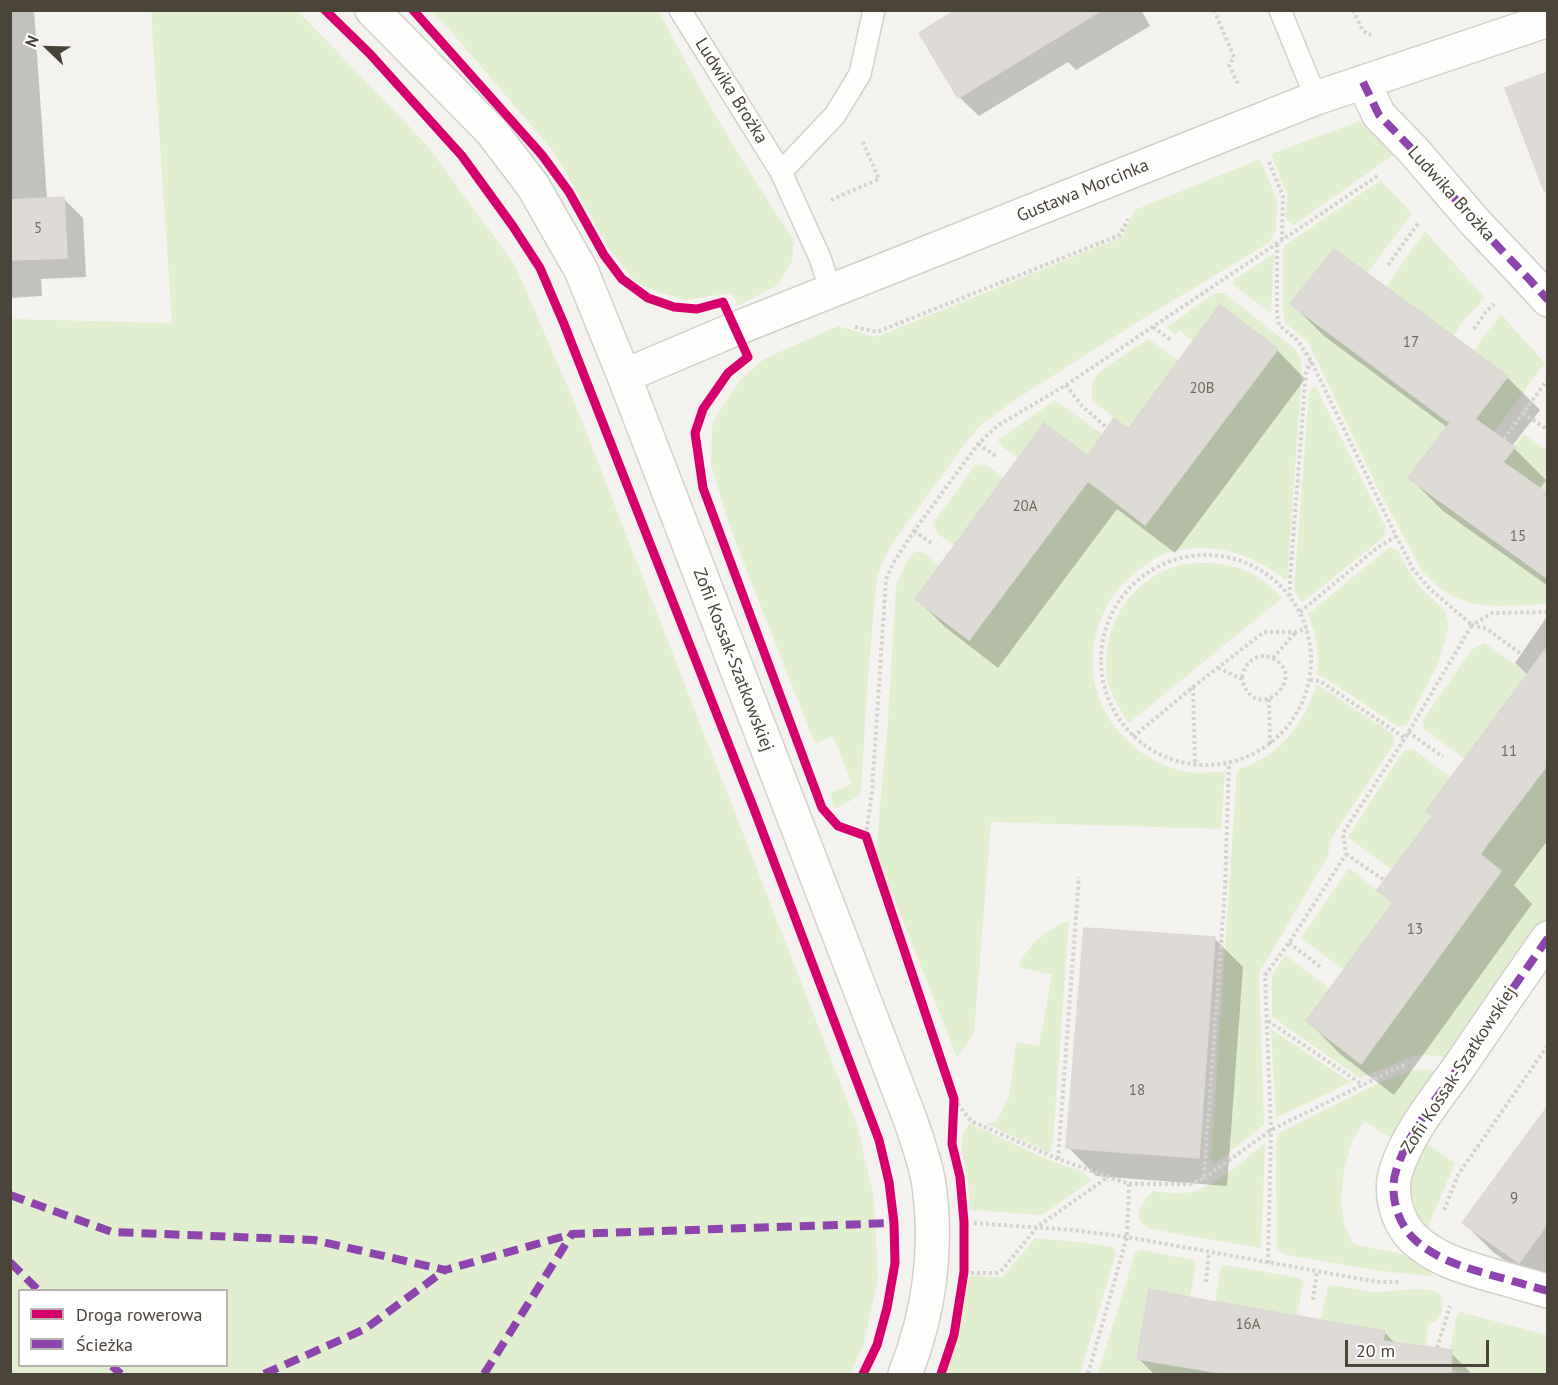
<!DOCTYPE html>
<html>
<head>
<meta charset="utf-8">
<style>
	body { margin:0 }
	#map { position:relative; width:1558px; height:1385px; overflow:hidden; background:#f4f2ee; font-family:"PT Sans",sans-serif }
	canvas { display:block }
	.frame { position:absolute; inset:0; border:12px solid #4b4439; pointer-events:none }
	.legend { position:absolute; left:18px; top:1289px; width:210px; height:78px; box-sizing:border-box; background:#fff; border:2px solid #b7b4b0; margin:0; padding:8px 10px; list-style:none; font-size:18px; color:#4b4439 }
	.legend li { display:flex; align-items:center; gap:12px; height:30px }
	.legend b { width:30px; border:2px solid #b7b4b0 }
	.north { position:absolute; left:18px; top:18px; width:60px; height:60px; -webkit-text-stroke:4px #fff; paint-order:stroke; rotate:293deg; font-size:16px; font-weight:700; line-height:24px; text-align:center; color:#4b4439 }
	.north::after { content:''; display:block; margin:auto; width:21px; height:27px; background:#4b4439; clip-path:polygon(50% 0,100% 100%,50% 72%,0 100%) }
	.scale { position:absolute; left:1345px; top:1340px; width:144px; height:27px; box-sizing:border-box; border:3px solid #4b4439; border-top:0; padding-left:8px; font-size:18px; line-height:21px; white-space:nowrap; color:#4b4439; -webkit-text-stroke:4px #fff; paint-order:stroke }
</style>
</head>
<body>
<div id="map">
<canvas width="1558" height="1385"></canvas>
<div class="frame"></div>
<ul class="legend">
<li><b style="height:8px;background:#d6006c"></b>Droga rowerowa</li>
<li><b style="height:8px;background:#8e44ad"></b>Ścieżka</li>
</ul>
<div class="north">N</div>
<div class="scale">20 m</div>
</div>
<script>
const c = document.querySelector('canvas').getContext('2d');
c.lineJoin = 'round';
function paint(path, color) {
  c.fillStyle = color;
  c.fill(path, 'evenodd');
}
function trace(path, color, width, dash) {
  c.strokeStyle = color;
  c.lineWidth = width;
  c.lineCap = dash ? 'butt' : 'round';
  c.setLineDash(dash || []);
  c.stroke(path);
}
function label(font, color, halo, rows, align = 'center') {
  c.font = font + ' "PT Sans",sans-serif';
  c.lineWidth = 5;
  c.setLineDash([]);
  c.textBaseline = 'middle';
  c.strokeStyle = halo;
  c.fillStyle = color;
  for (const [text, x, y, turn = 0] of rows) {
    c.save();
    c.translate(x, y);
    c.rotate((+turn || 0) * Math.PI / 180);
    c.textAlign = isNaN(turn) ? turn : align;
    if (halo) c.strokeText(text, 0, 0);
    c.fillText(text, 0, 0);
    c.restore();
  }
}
const green = new Path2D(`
	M151,11H298L426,144L515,265L576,406L857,1125L874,1198L878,1279L863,1347L850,1374H11V319L172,323ZM20,1290H226V1366H20Z
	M430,11H659C699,90 744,166 794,240L792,262L778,285L738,306L732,293L687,300L657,292L634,281L608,247L554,152L448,28Z
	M1360,121L1369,126L1396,153L1294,225L1286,220L1287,194L1271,154Z
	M1260,159L1277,200L1276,229L1269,243L1144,318L1018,398L982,424L967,441L895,540L884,558L877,578L868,676L861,791L859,796L835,809L830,793L852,784L833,736L815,744L729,525L711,464L712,426L719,411L742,378L764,359L838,326L876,337L1122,237L1135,210Z
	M1381,180L1412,214L1367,273L1334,249L1290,304L1450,423L1409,479L1547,579V604C1496,606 1461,614 1423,572L1379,491L1308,342L1285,323L1283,308V251L1285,245Z
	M1425,231L1485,298L1463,321L1453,336L1386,287Z
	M1274,253L1271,313L1233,285V281Z
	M1215,293H1224L1294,348L1301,359L1302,371L1287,581C1253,553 1207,539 1164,554C1154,558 1145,565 1137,571C1087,611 1077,683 1119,732C1139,755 1167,771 1198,773C1207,773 1216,772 1225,771L1221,829L991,822L974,1034L957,1057L877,856L878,828L888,720L896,586L906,563L915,551L924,553L939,565L915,599L969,640L1088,481L1146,525L1277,349L1220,306L1193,341L1179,330L1175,335L1167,327Z
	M1501,314L1545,363L1483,447L1465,433L1508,376L1473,351Z
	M1149,339L1179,361L1128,429L1093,401C1092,395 1090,389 1093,382C1097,369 1136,348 1149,339Z
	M1315,385L1386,528L1384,537L1302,603L1294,590L1309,393Z
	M1055,400L1102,434L1100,438L1114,448L1100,465L1044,423L1018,458L1002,447L998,440Z
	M1524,434L1547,451V494L1503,462Z
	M976,464L988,466L1003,477L954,545L938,534L933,523Z
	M1390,547L1397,550L1411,574L1422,589L1445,611L1449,625L1438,664L1406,726H1397L1325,678L1317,675C1320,653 1316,634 1308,614Z
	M1197,563C1233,562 1258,571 1282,598L1129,723C1121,711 1112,697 1108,682C1101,647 1114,608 1142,585C1151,577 1163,571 1174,567C1181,564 1190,564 1197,563Z
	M1485,643L1527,673L1465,759L1424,729L1422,721L1472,649Z
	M1317,684L1393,734L1394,744L1332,837L1327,858L1259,973L1264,1125L1214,1164L1211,1159L1237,770C1245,766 1255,763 1263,758C1290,743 1308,712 1317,684Z
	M1413,749L1451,778L1449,828L1409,883L1348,837L1403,751Z
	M1547,764V918L1465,1035L1446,1057L1428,1055L1414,1056L1360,1078L1272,1017V976L1285,955L1330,989L1306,1021L1360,1063L1501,871L1480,854Z
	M1349,868L1393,903L1344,970L1301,938Z
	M1069,920L1053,1140L1050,1153L985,1123L996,1122L1009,1096L1016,1042L1039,1046L1052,975L1018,967C1028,944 1046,930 1069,920Z
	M1271,1029L1351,1082L1276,1118Z
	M1424,1069L1431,1070L1435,1073L1394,1140L1364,1121L1352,1141L1344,1170L1341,1201L1344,1224L1353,1244L1411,1256L1434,1266L1432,1276L1379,1271L1283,1254L1277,1248L1276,1142L1279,1133L1378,1083L1412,1071Z
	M970,1124L1052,1161L1083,1172L1091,1181L1042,1215L970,1210C969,1199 969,1188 967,1177C964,1161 955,1137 970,1124Z
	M1425,1142L1455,1163L1427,1230C1419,1224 1417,1221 1413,1211C1403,1186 1413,1165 1425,1142Z
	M1265,1143L1261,1248L1156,1230C1130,1223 1138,1206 1153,1191C1163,1192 1176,1194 1186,1193C1216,1188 1242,1161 1265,1143Z
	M1035,1238L1088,1243L1113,1247L1116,1253L1080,1374H946L958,1338L969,1276L1002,1277Z
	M1141,1250L1194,1260L1196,1265L1190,1298L1149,1290L1137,1359L1226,1374H1098L1135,1253Z
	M1224,1265L1300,1278L1303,1284L1297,1315L1215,1302L1221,1266Z
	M1332,1285C1347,1287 1364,1292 1379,1292C1394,1292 1423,1286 1436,1292C1447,1297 1443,1315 1436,1321C1435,1321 1428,1325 1428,1326L1426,1347L1380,1357L1384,1331L1321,1320L1328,1286Z
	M1460,1312L1547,1335V1374H1482L1447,1369L1456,1318Z`);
const shadow = new Path2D(`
	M10,10H34L47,199L63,198L83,218L86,277L41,279L42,296L10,298Z
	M959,10H1141L1150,26L1076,70L1068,62L979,116L959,97Z
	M1334,251L1507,377L1540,410L1512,446L1546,480L1539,490L1548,496V586L1443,511L1410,478L1448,428L1324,336L1292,304Z
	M1277,350L1305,379L1175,553L1117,509L998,668L945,627L916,598L1088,458L1129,431Z
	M1548,615V840L1514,885L1532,904L1394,1095L1340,1054L1308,1021L1394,905L1379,890L1434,817L1528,675L1515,663Z
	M1215,939L1243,967L1227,1186L1096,1176L1068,1147Z
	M1548,1108V1290L1493,1252L1464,1223Z
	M1384,1332L1396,1344L1449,1351L1472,1374H1154L1139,1359Z`);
const building = new Path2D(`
	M956,10H1102L958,98L919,33Z
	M1548,72V190L1544,191L1505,88Z
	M64,197L67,258L10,260V200Z
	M1334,249L1508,376L1475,419L1515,447L1503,462L1548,494V579L1408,478L1450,423L1290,304Z
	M1220,305L1278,349L1145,525L1088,481L969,640L915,599L1044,423L1088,456L1114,418L1128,429Z
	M1548,646V764L1480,854L1501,871L1361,1064L1306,1021L1393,903L1377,890L1433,816L1426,811Z
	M1084,928L1215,937L1199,1158L1066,1148Z
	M1548,1106V1223L1519,1263L1462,1223Z
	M1149,1289L1193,1298L1385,1331L1383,1341L1452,1350L1451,1374H1226L1137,1359Z`);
const path = new Path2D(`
	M1214,10L1234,57L1229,65L1239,86
	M1353,10L1363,31L1371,35
	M1269,162L1283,196L1282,239
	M831,200L879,179L862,140
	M1388,265L1419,222
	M855,327L877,332L1120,235L1128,219
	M1153,327L1171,340
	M1474,329L1485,313L1494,304
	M1066,385L1082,406L1107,428
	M1523,413L1548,430
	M1504,439L1548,379
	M978,444L996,456
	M914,531L931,543
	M1101 660a105 105 0 1 1 210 0a105 105 0 1 1-210 0Z
	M1290,596V579L1306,372L1311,361
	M1300,612L1377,548L1396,536
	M1520,653L1487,629L1472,625L1492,613L1548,612
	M1273,658L1296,632
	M1218,668L1242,679C1254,727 1309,679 1274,659C1258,650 1243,663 1242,679
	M1310,680L1320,681L1405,738
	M1193,687L1195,765
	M1269,699L1270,744
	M1408,732L1443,757
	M1133,737L1193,687L1264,632H1296L1307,628
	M866,836L872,792L886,579L895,560L914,531L978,444L997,426L1066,385L1379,175
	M1346,854L1384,880
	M1289,943L1322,968
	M1268,1021L1363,1085
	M954,1099L971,1121L1058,1159L1129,1184L1127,1237L1088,1374
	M1058,1159L1079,877
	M1204,1178L1271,1130L1397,1068L1406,1065
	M1129,1184H1191L1204,1178L1225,888L1229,763
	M1444,1210L1458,1175L1548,1045
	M974,1223L1072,1230L1127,1237L1378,1282H1400
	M1268,1263L1271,1130L1265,975L1289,943L1346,854L1343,833L1405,738L1472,625L1430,589L1413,569L1396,536L1311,361L1298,341L1279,325L1277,314V243
	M971,1273H996L1002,1270L1037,1227L1108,1177
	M1206,1282L1209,1253
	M1313,1300L1317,1271
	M1437,1348L1450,1306`);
const service = new Path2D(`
	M680,10L781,172
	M1280,10L1316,98
	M831,291L820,258L781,172L835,115L860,74L874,10`);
const minor = new Path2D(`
	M372,10L492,132L533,186L581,270L624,376L910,1119C917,1140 926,1163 929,1185C938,1249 929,1315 905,1374
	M1363,82L1379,115L1414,151L1474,221L1528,278L1548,300
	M624,376L735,329L1316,98L1548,20
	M1548,938C1517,982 1487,1026 1457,1070C1435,1100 1407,1135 1396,1171C1389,1193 1397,1222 1413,1238C1435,1259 1463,1267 1491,1275C1510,1280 1529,1286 1548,1291`);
const quiet = new Path2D(`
	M1363,82L1379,115L1414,151L1474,221L1528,278L1548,300
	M1548,938C1517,982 1487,1026 1457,1070C1435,1100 1407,1135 1396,1171C1389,1193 1397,1222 1413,1238C1435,1259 1463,1267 1491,1275C1510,1280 1529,1286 1548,1291
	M10,1195L112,1232L314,1240L445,1270L572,1234L894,1223
	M10,1262L38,1290
	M112,1366L121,1374
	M264,1374L365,1329L445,1270
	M484,1374L572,1234`);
const cycleway = new Path2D(`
	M325,10L370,54L462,156L512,225L540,268L564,324L754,809L879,1140L889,1182L894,1223L895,1263L887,1308L877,1345L863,1374
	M413,10L542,155L569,192L604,255L622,279L648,298L674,307L697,309L723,302L748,357L728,373L703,409L695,433L703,488L822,808L838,826L866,836L954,1099L952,1144L960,1177L964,1222V1272L954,1335L941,1374`);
const numberNames = [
	["5",38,229],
	["17",1411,343],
	["20B",1202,389],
	["20A",1025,507],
	["15",1518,537],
	["11",1509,752],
	["13",1415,930],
	["18",1137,1091],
	["9",1514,1199],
	["16A",1248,1325]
];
const streetNames = [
	["Ludwika Brożka",731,91,58],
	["Gustawa Morcinka",1083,191,-22],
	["Ludwika Brożka",1451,194,48],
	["Zofii Kossak-Szatkowskiej",733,660,69],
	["Zofii Kossak-Szatkowskiej",1459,1070,-57]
];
paint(green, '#e1eecf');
paint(shadow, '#0003');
paint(building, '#dedbd6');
trace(building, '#dcd9d4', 1.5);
trace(service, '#d2d0cb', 24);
trace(minor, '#d2d0cb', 36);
trace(path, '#d3d2cc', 4, [3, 3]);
trace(service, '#fdfdfc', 21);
trace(minor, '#fdfdfc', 33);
trace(quiet, '#8e44ad', 8, [15, 8]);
trace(cycleway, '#d6006c', 9);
label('15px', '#706a61', null, numberNames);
label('18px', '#4b4439', '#fff', streetNames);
</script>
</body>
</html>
